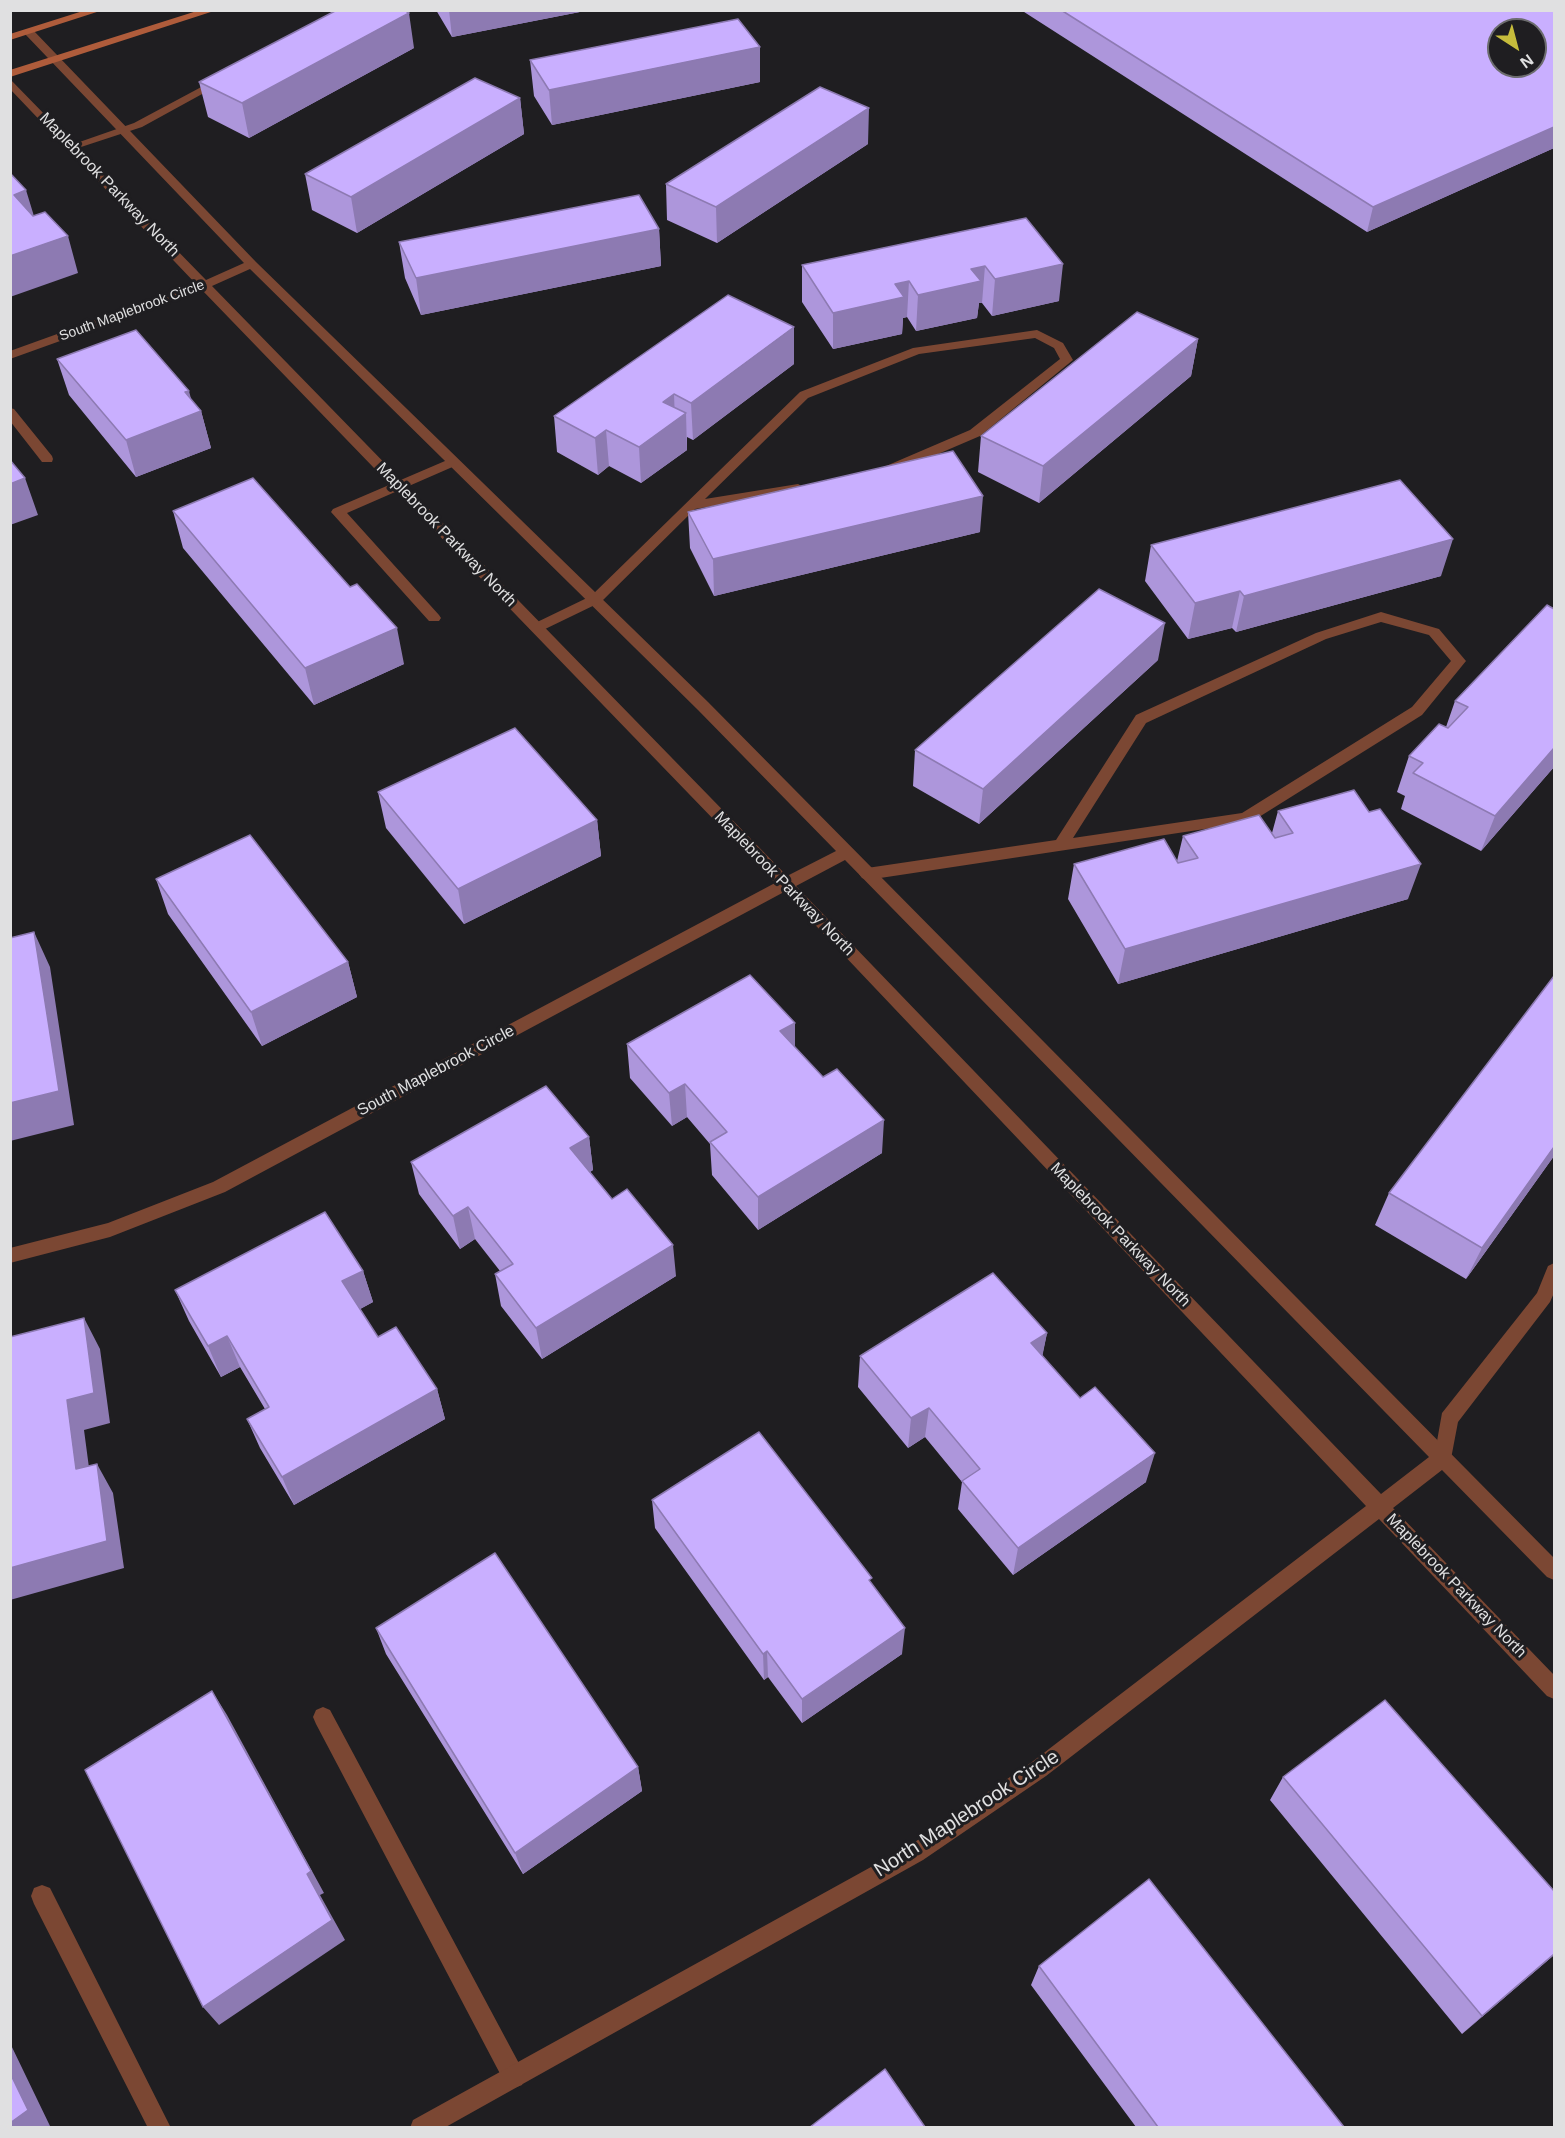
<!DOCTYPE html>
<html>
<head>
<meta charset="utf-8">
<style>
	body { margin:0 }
	#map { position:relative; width:1565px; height:2138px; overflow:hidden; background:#1f1e21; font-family:Helvetica,sans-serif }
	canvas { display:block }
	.frame { position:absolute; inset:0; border:12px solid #e0e0e1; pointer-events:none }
	.north { position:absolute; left:1487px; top:18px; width:60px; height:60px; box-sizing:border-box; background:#1f1e21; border:2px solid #6c6c6e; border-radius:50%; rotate:144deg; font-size:16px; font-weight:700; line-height:24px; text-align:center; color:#e0e0e1 }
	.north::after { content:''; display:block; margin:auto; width:21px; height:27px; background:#c6bc3c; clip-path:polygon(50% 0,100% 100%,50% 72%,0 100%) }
</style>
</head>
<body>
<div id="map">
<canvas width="1565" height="2138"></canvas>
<div class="frame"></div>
<div class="north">N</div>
</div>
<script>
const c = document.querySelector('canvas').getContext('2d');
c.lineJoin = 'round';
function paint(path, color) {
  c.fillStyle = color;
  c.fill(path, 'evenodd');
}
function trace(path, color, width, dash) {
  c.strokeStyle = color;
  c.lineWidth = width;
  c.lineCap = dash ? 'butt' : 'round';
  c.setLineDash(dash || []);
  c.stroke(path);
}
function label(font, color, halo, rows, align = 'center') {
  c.font = font + ' Helvetica,sans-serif';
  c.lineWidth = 6;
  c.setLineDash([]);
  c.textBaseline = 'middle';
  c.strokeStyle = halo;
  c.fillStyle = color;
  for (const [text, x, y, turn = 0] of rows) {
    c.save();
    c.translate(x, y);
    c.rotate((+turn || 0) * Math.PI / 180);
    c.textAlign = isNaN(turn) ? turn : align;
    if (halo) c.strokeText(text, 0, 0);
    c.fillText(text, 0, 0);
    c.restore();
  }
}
const service = new Path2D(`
	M220,77L224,78V82L142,127L78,148L74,149L68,146L134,123Z
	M1037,330L1063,343L1073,360L980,436L896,472H886L885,469L886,466L970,430L1060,359L1054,348L1035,338L919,354L808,398L705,499L798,484L805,488L803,491L695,509L601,602L541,631L536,633L529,628L531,625L591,596L800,392L913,348Z
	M10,408L14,409L52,456L53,459L52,462H42L10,421Z
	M452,458L457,459L458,462L457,465L347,513L439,615L441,618L439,621H429L331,512L333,509Z
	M1381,612L1439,629L1466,661L1422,715L1251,822L867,880L862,878L859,874L862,870L867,868L1056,840L1136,715L1316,633ZM1381,622L1429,635L1451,661L1412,707L1242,813L1073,838L1146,723L1326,639Z
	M1554,1263V1293L1550,1302L1458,1422L1450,1464L1443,1467L1436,1464L1434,1458L1442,1413L1537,1293L1548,1266Z
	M323,1707L330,1710L522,2069L525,2077L522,2085L514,2088L506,2085L316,1724L313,1717L316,1710Z
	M42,1885L50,1888L171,2128H148L34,1904L31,1896L34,1888Z`);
const minor = new Path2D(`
	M29,29L33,30L256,262L708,702L1554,1558V1580L1547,1577L1442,1470L1393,1508L1554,1675V1699L1547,1696L1379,1519L1046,1776L923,1860L444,2128H410L413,2120L909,1846L1032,1762L1366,1506L784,892L225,1192L110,1237L10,1263V1248L108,1223L213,1182L775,883L202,290L10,359V351L196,284L10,89V79L206,280L244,263L25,34V30ZM250,269L698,710L836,851L787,876L212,286ZM845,860L1429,1457L1381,1494L796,886Z`);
const secondary = new Path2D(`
	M86,10H103L10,40V34Z
	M200,10H217L10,77V70Z`);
const wall = new Path2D(`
	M436,10H590L452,37Z
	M1021,10H1554V148L1367,232Z
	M414,48L249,138L208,117L199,82Z
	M530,60L760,82L552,125L534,96Z
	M520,98L524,134L357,233L312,210L305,174Z
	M868,144L717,243L667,220L666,184Z
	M1026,218L1059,301L992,316L982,303H979L977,318L916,331L907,317L903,318L902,334L833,349L802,302V265Z
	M659,229L661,266L421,315L405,278L399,242Z
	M1198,339L1191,376L1039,503L978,472L981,436Z
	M57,359L191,400L201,411L211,448L136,477L69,395Z
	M794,364L693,440L687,437V450L641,483L609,466L598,475L557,452L554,416Z
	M173,511L404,664L314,705L183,548Z
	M688,512L980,532L714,596L690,548Z
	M1151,545L1441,576L1236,632L1232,628L1188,639L1145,581Z
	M1554,609V767L1481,851L1401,809L1405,796L1397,792L1409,756L1446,727L1455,701Z
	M1158,660L979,824L913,786L915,750Z
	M378,792L597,820L601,856L464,924L386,828Z
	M1278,811L1408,899L1118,984L1068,899L1074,864L1177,861L1183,836L1272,833Z
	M156,879L348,962L357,997L262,1046L168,914Z
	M795,1023V1047L882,1153L758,1230L712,1175L710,1144L687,1117L672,1126L630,1078L627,1044Z
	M589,1137L593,1170L590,1172L676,1276L542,1359L501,1306L495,1274L500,1271L475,1239L460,1249L419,1194L411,1162Z
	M1554,1156L1466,1279L1375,1225L1389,1193Z
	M363,1271L373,1302L360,1309L378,1337L437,1389L445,1419L294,1505L260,1448L247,1419L265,1409L240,1367L221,1377L189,1321L175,1290Z
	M1047,1333L1042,1356L1146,1482L1013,1575L958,1509L962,1482L925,1437L908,1448L858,1387L860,1356Z
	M652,1500L872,1584L902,1654L802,1723L768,1677L764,1680L655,1528Z
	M376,1628L638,1767L642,1791L523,1874L386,1654Z
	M1283,1777L1554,1955L1462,2034L1270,1800Z
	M1039,1966L1344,2127H1136L1031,1985Z`);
const shadedWall = new Path2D(`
	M449,10H590L452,37Z
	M409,13L414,48L249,138L242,103Z
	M760,47V82L552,125L549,90Z
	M520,98L524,134L357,233L351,197Z
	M869,108L868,144L717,243L716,207Z
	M1554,127V148L1367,232L1373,207Z
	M26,190L37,226L14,195Z
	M659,229L661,266L421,315L416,278Z
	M68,236L78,273L10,297V256Z
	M1063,264L1059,301L992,316L995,279Z
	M985,266L982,303H979L977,318L916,331L918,295L971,269Z
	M909,281L907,317L903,318L902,334L833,349V313L895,284Z
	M794,327V364L693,440L691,403Z
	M1198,339L1191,376L1039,503L1043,466Z
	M189,391L195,414L201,411L211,448L136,477L126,440L185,392Z
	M674,394L675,421L686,413L687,450L641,483L639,447L663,402Z
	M606,430L609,466L598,475L595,438Z
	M25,478L38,515L10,525V484Z
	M983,496L980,532L714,596L713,559Z
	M1453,539L1441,576L1236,632L1244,596Z
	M1240,591L1232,628L1188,639L1195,603Z
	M1165,623L1158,660L979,824L983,789Z
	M397,628L404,664L314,705L305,668Z
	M1554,748V767L1481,851L1495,816Z
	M597,820L601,856L464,924L458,889Z
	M1421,864L1408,899L1118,984L1125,949Z
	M34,932L50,967L74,1125L10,1141V1103Z
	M348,962L357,997L262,1046L251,1012Z
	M795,1023V1057L780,1031Z
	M685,1084L687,1117L672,1126L669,1093Z
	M884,1120L882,1153L758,1230V1197Z
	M589,1137L593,1170L575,1181L570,1148Z
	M1554,1147V1156L1466,1279L1482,1248Z
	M468,1207L475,1239L460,1249L453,1216Z
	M673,1245L676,1276L542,1359L536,1328Z
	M363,1271L373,1302L353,1313L342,1281Z
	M84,1318L100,1349L110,1423L84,1430L93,1498L76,1469L67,1400Z
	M1047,1333L1041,1363L1031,1343Z
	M227,1336L240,1367L221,1377L208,1346Z
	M437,1389L445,1419L294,1505L282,1477Z
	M929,1408L925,1437L908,1448L911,1418Z
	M1155,1453L1146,1482L1013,1575L1018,1548Z
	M97,1464L113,1493L124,1568L10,1600V1568Z
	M905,1628L902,1654L802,1723V1699Z
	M767,1651L768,1677L764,1680L763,1654Z
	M212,1691L227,1715L324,1893L320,1895L345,1940L219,2025L203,2007L307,1874Z
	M638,1767L642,1791L523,1874L515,1853Z
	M1554,1954V1955L1462,2034L1482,2016Z
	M10,2043L50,2126L48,2127H10Z`);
const building = new Path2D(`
	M337,10H404L409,13L242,103L199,82Z
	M1061,10H1554V127L1373,207ZM1499,30H1535V66H1499Z
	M738,19L760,47L549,90L530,60Z
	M475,78L520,98L351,197L305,174Z
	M820,87L869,108L716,207L666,184Z
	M10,173L26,190L14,195L33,216L45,212L68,236L10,256Z
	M639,195L659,229L416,278L399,242Z
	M1026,218L1063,264L995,279L985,266L971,269L981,281L918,295L909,281L895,284L904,297L833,313L802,265Z
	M728,295L794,327L691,403L674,394L663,402L686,413L639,447L606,430L595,438L554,416Z
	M1137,312L1198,339L1043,466L981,436Z
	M136,330L189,391L185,392L201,411L126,440L57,359Z
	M953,451L983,496L713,559L688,512Z
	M10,460L25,478L10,484Z
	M253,478L350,587L357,584L397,628L305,668L173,511Z
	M1400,480L1453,539L1244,596L1240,591L1195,603L1151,545Z
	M1099,589L1165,623L983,789L915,750Z
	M1547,605L1554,609V748L1495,816L1413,773L1423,763L1409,756L1439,724L1448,728L1468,707L1455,701Z
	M515,728L597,820L458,889L378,792Z
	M1354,790L1369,812L1380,809L1421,864L1125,949L1074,864L1164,839L1178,863L1198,858L1183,836L1259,815L1275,838L1293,833L1278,811Z
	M250,835L348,962L251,1012L156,879Z
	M34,932L59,1091L10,1103V938Z
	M750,975L795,1023L780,1031L823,1077L837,1069L884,1120L758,1197L710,1142L727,1132L685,1084L669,1093L627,1044Z
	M1554,976V1147L1482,1248L1389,1193Z
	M546,1086L589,1137L570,1148L612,1199L627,1189L673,1245L536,1328L495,1274L513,1264L468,1207L453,1216L411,1162Z
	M325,1212L363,1271L342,1281L378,1337L396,1327L437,1389L282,1477L247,1419L269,1407L227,1336L208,1346L175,1290Z
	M993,1273L1047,1333L1031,1343L1080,1398L1095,1387L1155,1453L1018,1548L962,1481L980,1469L929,1408L911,1418L860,1356Z
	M84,1318L94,1393L67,1400L76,1469L97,1464L107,1541L10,1568V1337Z
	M759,1432L872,1578L869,1580L905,1628L802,1699L767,1651L763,1654L652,1500Z
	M495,1553L638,1767L515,1853L376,1628Z
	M212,1691L311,1871L307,1874L332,1920L203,2007L85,1770Z
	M1385,1700L1554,1891V1954L1482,2016L1283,1777Z
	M1149,1879L1344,2127H1158L1039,1966Z
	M885,2069L925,2127H810Z
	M10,2073L28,2110L10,2123Z`);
const farStreetnames = [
	["South Maplebrook Circle",132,311,-20]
];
const streetNames = [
	["Maplebrook Parkway North",109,185,46],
	["Maplebrook Parkway North",446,535,46],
	["Maplebrook Parkway North",784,884,46],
	["South Maplebrook Circle",436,1071,-28],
	["Maplebrook Parkway North",1120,1235,46],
	["Maplebrook Parkway North",1456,1586,46]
];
const nearStreetnames = [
	["North Maplebrook Circle",967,1814,-33]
];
paint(service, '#7b4733');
paint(minor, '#7b4733');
paint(secondary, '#af5c3b');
paint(wall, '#ad96db');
paint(shadedWall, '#8d7ab2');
paint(building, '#c9afff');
trace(building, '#8d7ab2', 1.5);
label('14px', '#e0e0e1', '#1f1e21', farStreetnames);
label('16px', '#e0e0e1', '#1f1e21', streetNames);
label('20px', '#e0e0e1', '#1f1e21', nearStreetnames);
</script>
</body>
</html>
